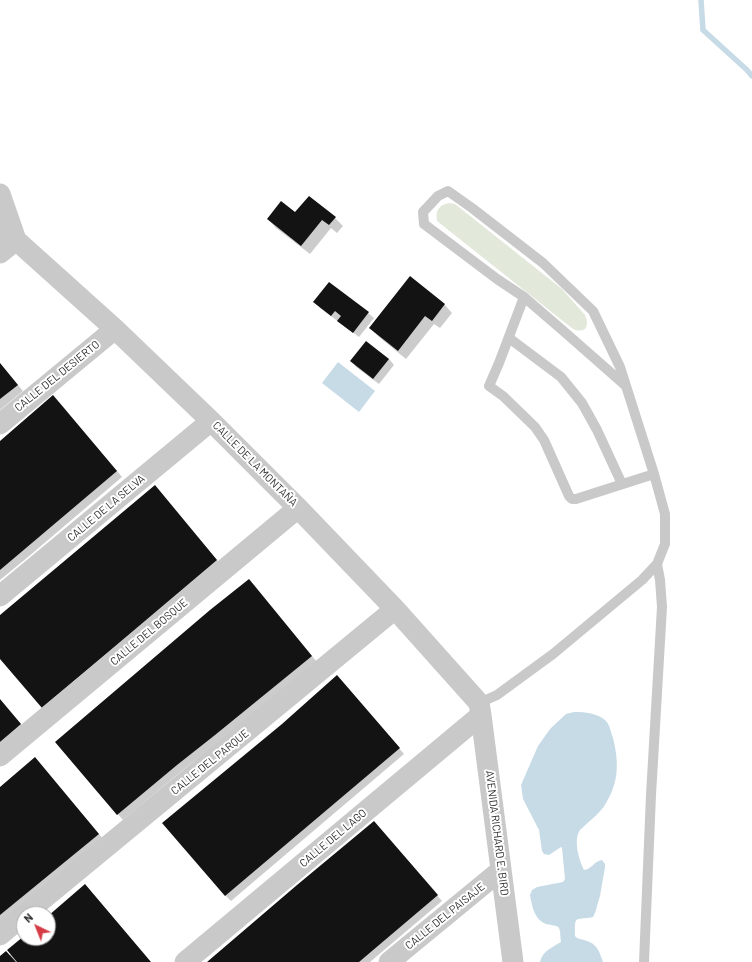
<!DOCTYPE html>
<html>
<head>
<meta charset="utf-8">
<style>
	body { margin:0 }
	#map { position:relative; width:752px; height:962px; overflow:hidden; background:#fff; font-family:Barlow,sans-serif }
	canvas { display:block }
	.north { position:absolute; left:16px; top:906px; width:40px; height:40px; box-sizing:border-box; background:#fff; border:1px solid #ababab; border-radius:50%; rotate:317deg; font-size:11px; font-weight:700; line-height:16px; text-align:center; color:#2c2c2c }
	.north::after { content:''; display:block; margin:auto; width:14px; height:18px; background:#d53c46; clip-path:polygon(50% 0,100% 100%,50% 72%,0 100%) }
</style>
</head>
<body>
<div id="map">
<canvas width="752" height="962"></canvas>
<div class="north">N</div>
</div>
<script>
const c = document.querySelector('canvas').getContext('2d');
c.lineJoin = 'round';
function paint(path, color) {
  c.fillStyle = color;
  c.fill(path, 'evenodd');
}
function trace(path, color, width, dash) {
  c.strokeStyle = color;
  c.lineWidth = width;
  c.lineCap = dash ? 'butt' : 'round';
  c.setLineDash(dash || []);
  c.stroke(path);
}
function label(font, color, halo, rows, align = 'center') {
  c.font = font + ' Barlow,sans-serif';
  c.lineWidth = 4;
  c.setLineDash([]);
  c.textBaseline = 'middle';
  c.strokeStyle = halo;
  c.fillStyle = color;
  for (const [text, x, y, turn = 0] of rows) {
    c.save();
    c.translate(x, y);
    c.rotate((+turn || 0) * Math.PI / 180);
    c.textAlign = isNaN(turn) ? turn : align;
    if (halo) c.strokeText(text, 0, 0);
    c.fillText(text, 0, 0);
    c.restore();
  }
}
const green = new Path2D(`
	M449,203L455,204L562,289L585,315C587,320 588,324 585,329C581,331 577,331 573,329L437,221C435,210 439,205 449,203Z`);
const water = new Path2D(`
	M338,362L375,391L359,412L322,383Z
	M574,712C585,712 598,713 606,721C610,725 611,733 613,738C619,762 619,782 606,803C601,813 588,822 580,830C573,840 579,860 584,870C591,870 594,861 602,860L605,864V867L600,896L595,913L593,917C574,921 575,914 575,936L577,938C595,943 597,944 603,962H540C542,951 553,947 561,942C560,938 561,929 558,927C555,925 549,925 546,924C534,919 532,906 530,895L532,890L537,887L563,882L565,879L562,848L561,847L549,855L544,854L542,851L539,830L523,799L521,785L538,746L550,729L566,714Z`);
const shadow = new Path2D(`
	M335,218L343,226L337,233L331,228L310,254L276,228L268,219Z
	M315,302L368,313L374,318L359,337L320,308Z
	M444,304L452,313L440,328L434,324L406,359L379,337L370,328Z
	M366,342L389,359L394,365L379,384L356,367L351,361Z
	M0,363L23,391L0,410Z
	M59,402L122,477L28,557L0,580V442Z
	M160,492L222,566L48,713L0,658V616Z
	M249,580L254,585L317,662L221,740L183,770L123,820L56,742Z
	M342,682L404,754L231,901L225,895Z
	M0,700L26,730L0,752Z
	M40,764L104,840L0,926V788Z
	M379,828L442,901L370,962H208Z
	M48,917L150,962H0V957L10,955L11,954L24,937V938H48Z`);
const stream = new Path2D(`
	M701,0L703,30L747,70L752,76`);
const building = new Path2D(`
	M309,196L336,217L329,225L322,220L301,246L267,219L281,201L295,212Z
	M410,276L445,304L432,321L425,316L398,351L369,328Z
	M329,282L369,312L353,333L337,321L341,316L335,311L331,316L313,302Z
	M366,341L389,359L373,379L350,361Z
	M0,363L18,385L0,399Z
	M53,395L117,471L0,570V441Z
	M155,485L217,560L42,708L0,659V615Z
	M249,579L312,656L215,735L177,765L117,815L55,742L210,610Z
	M337,675L400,748L225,896L162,823L282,724Z
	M0,699L21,724L0,742Z
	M35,757L99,834L0,915V787Z
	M374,821L438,895L359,962H207L297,885Z
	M85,884L151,962H17L7,950L24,936V938H48V916Z
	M6,951L16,962H0V956Z`);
const service = new Path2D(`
	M524,297L499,363L489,386L503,396L535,427L544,440L569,496L572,499H576L654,474
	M509,338L561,377L582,403L597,430L622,484
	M479,703L497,695L553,654L642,580L657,564L665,544V514L654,474L620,367L593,311L543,263L472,208L448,191L438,196L423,212L424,224L497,279L524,297L568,335L626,386
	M644,962L651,795L662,607L660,580L657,564`);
const minor = new Path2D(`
	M0,194L16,240
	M0,228L16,240L115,329L211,421L298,508L395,609L479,703L481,715L513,962
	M0,253L16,240
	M0,424L115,329
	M0,596L211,421
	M0,756L298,508
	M25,914L395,609
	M0,935L24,915
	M185,962L481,715
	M389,962L501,870`);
const streetNames = [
	["CALLE DEL DESIERTO",57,376,-39],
	["CALLE DE LA MONTAÑA",255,464,45],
	["CALLE DE LA SELVA",106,508,-40],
	["CALLE DEL BOSQUE",149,632,-40],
	["CALLE DEL PARQUE",210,762,-39],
	["AVENIDA RICHARD E. BIRD",497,833,83],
	["CALLE DEL LAGO",333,838,-40],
	["CALLE DEL PAISAJE",445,916,-39]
];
paint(green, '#e2e8da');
paint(water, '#c7dbe7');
paint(shadow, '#0003');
trace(stream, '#c7dbe7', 5.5);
paint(building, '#131313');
trace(service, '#c9c9c9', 10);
trace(minor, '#c9c9c9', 21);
label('11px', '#2c2c2c', '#fff', streetNames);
</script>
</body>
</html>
